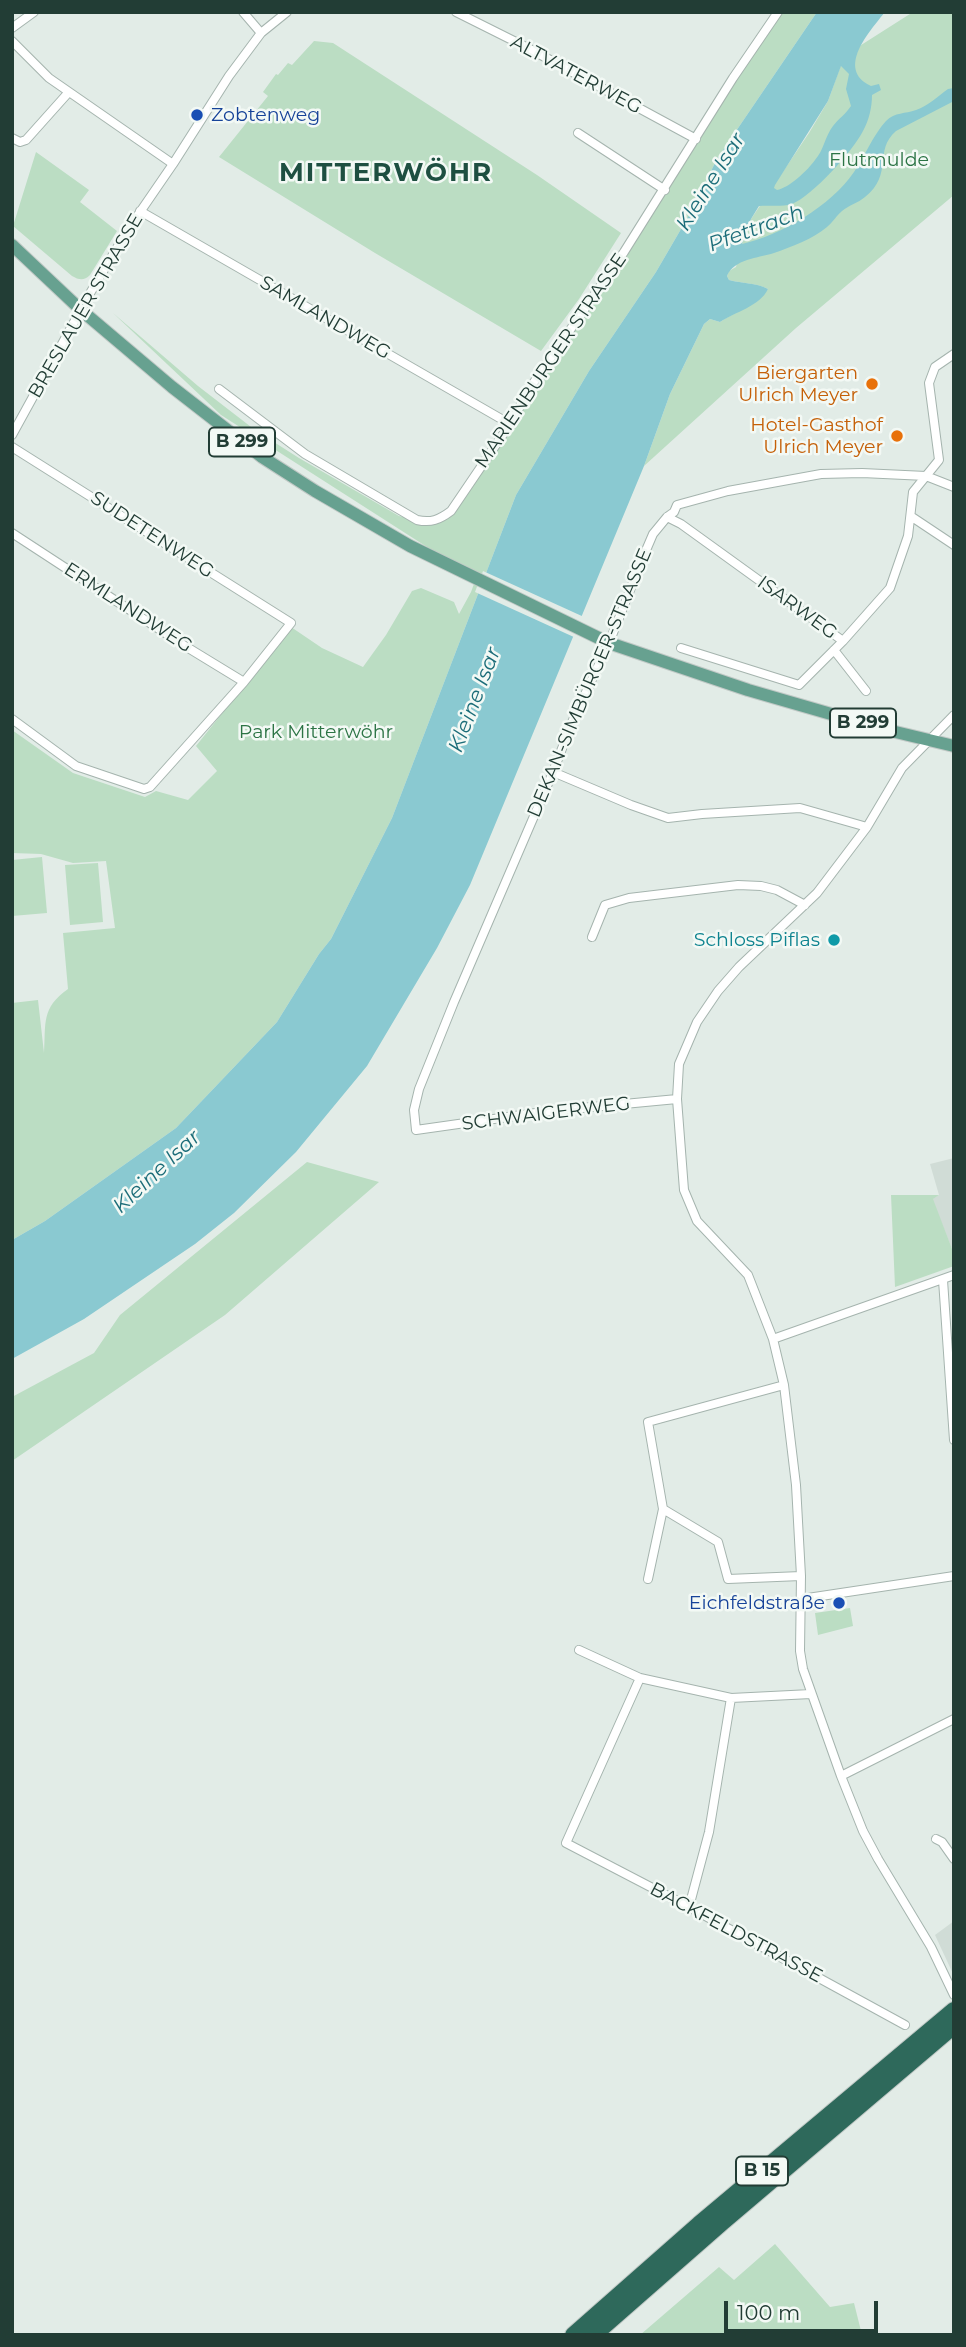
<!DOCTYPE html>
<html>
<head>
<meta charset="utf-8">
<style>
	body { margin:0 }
	#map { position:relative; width:966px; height:2347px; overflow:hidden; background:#e2ece7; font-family:Montserrat,sans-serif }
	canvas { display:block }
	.frame { position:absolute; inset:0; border:14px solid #223d35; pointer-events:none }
	.scale { position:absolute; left:724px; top:2301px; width:154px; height:32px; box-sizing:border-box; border:4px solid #223d35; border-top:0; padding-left:9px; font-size:21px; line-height:24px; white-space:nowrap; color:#223d35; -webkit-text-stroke:5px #f3f9f5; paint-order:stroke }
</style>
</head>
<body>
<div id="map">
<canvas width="966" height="2347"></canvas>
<div class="frame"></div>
<div class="scale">100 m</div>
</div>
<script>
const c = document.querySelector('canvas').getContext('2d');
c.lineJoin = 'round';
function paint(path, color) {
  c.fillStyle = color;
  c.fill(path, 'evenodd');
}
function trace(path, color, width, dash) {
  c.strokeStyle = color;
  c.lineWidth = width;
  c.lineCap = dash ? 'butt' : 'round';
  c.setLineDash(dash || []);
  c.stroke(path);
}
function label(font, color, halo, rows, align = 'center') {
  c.font = font + ' Montserrat,sans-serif';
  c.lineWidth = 5;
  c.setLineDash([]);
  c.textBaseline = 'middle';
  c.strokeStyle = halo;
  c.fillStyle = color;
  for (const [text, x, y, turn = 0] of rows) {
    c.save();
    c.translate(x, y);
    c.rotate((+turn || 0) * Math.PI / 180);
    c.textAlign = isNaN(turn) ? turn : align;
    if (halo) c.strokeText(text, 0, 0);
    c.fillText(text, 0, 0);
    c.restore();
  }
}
const built = new Path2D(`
	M954,1158V1254L932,1199L939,1195L930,1164Z
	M954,1921V1976L935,1935Z`);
const green = new Path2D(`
	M778,12H817L717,159L688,217L656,272L589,371L516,495L392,818L331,939L319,954L277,1022L176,1128L45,1221L12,1240V1003L38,1000L44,1053C46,1023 41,1008 68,989L63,933L115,928L106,861L73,863L41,854L12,853V730L73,773L145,797L156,791L188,800L217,771L196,746L291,627L322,648L363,667L386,635L412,591L421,588L454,602L459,614L471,592L478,573L452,563L221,415L113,313L198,386L255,430L299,458L399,516L428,522L451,510Z
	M913,12H954V195L796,328L644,466L670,394L704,324L710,319L720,322C740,309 752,307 768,289C754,282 743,284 729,280L727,276L729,271L736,267L743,240L751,219L809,133L828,101L841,65L858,47Z
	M314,41L333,43L537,175L621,233L579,299L541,351L375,253L219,157L268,96L263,92L276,74L278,75L288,63L292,65Z
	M36,152L89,190L80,202L117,231L90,275C84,281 79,280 72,276L13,226Z
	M42,857L47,913L12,916V860Z
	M98,863L103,922L70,925L65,865Z
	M307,1162L379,1182L225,1315L12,1461V1397L94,1353L120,1315Z
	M891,1195H939L933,1199L954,1254V1266L895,1287Z
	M850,1608L853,1626L818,1635L815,1613Z
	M775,2244L830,2307L854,2303L862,2335H640L719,2267L734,2280Z`);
const water = new Path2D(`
	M817,12H885C870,31 835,69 871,86L879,84L881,90L872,95C872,107 869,120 863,131C853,151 812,196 792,204C782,207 769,205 759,206L751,219L742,244C781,235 831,206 854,172C865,156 873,135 886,121C895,112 905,114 916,110C928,106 938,96 948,89L954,88V101L896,131C873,151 894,174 865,197C858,203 849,205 842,211C837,215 833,222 827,227C813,239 791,247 774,253C758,258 734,259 727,276L729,280C743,284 755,282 768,289C760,306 735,312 720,322L710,319L704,324L670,394L644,466L470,885L437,948L367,1066L296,1152L234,1213L195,1244L84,1319L12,1359V1240L45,1221L176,1128L277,1022L319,954L331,939L392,818L516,495L589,371L656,272L688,217L717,159ZM841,66L849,74L846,89L851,106C845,115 839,118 833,126C825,136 824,150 815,160C808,170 789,188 777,190L774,188L775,185L828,101Z`);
const pier = new Path2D(`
	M483,571L584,617L576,638L475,592Z`);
const street = new Path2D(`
	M243,12L261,33
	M456,12L528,48L696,139
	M12,28L34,12
	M12,41L49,78L173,164
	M578,133L665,190
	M12,138L20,142L26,140L68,93
	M140,211L510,424
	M219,389L305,454L417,520C431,523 439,520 451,511L510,424L532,385L624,252L733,78L778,12
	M12,435L89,295L127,231L173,164L229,76L261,33L287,12
	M12,447L291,623L244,682L150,787L144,789L76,766L12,719
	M667,517L681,524L843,641L799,685L681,648
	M912,517L954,545
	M12,533L185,646L244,682
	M843,641L890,588L908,536L913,492L939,460L929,383L935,367L954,354
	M834,650L866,691
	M954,715L902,768L867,827L817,893L739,967L718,991L697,1022L679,1064L677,1099L684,1190L697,1221L748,1275L773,1339L784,1385L796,1485L801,1576L800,1651L803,1669L841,1776L863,1831L878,1859L931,1947L954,1995
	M553,772L631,805L668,818L702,814L800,808L867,827
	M592,937L605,905L629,898L738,885L761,886L777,890L805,905
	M677,1099L550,1111L416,1130L414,1110L419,1089L454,1002L553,772L573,720L609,643L644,555L653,534L667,517L674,512L677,505L728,491L821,474L862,473L926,476L954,487
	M943,1280L954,1440
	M773,1339L954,1275
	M663,1509L648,1422L784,1385
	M648,1579L663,1509L718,1542L728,1579L801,1576
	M801,1599L954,1576
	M579,1650L640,1678L731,1698L811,1694
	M640,1678L566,1843L689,1907L905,2025
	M841,1776L954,1719
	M936,1839L942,1842L954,1859
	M689,1907L709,1832L731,1698`);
const primary = new Path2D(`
	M12,245L81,310L172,387L262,457L315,491L410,546L609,643L748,690L883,729L954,746`);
const highway = new Path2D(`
	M573,2335L699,2224L954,2010
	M594,2335L723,2222L954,2026`);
const markers = [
	[197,115,7,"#1a4fb4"],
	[872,384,7,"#e8710a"],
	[897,436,7,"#e8710a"],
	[834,940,7,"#0f9aa8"],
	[839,1603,7,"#1a4fb4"]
];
const shields = [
	[242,442,66],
	[863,723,66],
	[762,2171,52]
];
const shieldNames = [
	["B 299",242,442],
	["B 299",863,723],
	["B 15",762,2171]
];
const streetNames = [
	["ALTVATERWEG",576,75,28],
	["BRESLAUER STRASSE",86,306,-60],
	["SAMLANDWEG",325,318,30],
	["MARIENBURGER STRASSE",551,361,-56],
	["SUDETENWEG",152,535,33],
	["ERMLANDWEG",128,608,33],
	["ISARWEG",797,608,36],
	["DEKAN-SIMBÜRGER-STRASSE",590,683,-67],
	["SCHWAIGERWEG",546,1114,-7],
	["BACKFELDSTRASSE",736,1933,28]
];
const transitNames = [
	["Zobtenweg",211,115],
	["Eichfeldstraße",825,1603,"right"]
];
const parkNames = [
	["Flutmulde",879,160],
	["Park Mitterwöhr",316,732]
];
const foodNames = [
	["Biergarten",858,373],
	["Ulrich Meyer",858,395],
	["Hotel-Gasthof",883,425],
	["Ulrich Meyer",883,447]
];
const cultureNames = [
	["Schloss Piflas",820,940]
];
const waterNames = [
	["Kleine Isar",711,182,-58],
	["Pfettrach",756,229,-20],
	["Kleine Isar",475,700,-69],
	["Kleine Isar",157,1172,-43]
];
const districtNames = [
	["MITTERWÖHR",386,173]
];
paint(built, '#d0dcd6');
paint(green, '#bbddc3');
paint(water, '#8ac9d1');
paint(pier, '#e2ece7');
trace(street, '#a5b4ae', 10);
trace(primary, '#c1c9c6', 14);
trace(highway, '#c1c9c6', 18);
trace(street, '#fff', 8);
trace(primary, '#67a190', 12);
trace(highway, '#2e695b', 16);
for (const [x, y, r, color] of markers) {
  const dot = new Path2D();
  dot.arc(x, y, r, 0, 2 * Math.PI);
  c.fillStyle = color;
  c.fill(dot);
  trace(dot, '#f3f9f5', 2.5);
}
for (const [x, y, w] of shields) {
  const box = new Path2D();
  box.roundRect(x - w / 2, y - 14.5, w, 29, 5);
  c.fillStyle = '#f3f9f5';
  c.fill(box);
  trace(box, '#223d35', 2);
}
label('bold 18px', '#223d35', null, shieldNames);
label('19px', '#223d35', '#f3f9f5', streetNames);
label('19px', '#164399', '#f3f9f5', transitNames, 'left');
label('19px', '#2c7445', '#f3f9f5', parkNames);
label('19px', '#c56008', '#f3f9f5', foodNames, 'right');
label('19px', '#0d838f', '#f3f9f5', cultureNames, 'right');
label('italic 21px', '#1c6d79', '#f3f9f5', waterNames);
c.letterSpacing = '2px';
label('bold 26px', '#1e4f41', '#f3f9f5', districtNames);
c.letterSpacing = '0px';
</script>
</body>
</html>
